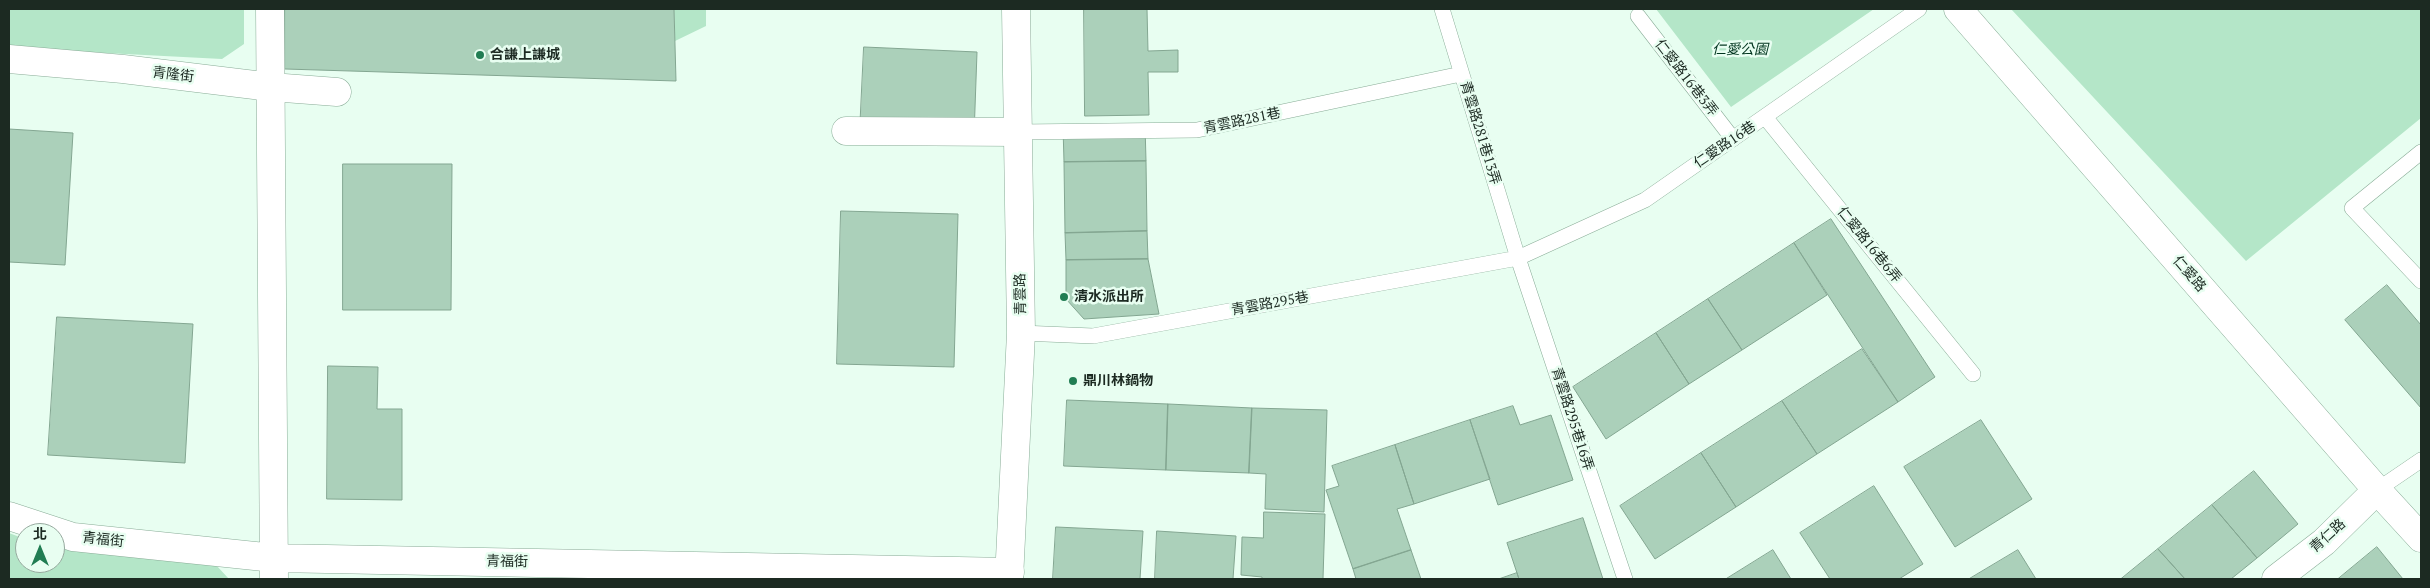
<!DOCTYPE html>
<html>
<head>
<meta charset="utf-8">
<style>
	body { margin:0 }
	#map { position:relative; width:2430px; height:588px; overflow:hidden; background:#e8fef1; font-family:"PT Serif","Noto Sans TC",serif }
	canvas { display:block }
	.frame { position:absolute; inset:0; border:10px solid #1c2a22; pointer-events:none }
	.north { position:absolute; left:15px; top:523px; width:50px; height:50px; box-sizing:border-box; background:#e8fef1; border:1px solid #96a99e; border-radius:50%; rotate:0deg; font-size:14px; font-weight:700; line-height:20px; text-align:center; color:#1c2a22 }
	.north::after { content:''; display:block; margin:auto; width:18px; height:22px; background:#217d53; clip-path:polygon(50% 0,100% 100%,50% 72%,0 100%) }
</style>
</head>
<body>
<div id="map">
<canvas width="2430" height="588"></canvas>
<div class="frame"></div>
<div class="north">北</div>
</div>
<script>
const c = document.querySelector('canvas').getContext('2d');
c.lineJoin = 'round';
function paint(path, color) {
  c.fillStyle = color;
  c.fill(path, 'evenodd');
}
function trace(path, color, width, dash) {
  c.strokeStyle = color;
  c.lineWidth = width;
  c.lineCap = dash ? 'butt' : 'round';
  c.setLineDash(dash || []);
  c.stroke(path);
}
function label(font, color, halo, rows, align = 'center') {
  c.font = font + ' "PT Serif","Noto Sans TC",serif';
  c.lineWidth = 5;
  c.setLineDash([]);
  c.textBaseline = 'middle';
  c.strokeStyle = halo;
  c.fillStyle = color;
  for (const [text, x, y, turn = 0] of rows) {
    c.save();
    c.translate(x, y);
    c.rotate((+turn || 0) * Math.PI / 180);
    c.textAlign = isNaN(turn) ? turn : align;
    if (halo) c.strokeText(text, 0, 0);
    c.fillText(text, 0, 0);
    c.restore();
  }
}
const green = new Path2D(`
	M9,9H244V44L222,59L9,48Z
	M674,9H706V26L675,41Z
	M1656,9H1874L1731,107Z
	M2011,9H2421V118L2246,261Z
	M9,533L25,539V563H55V548L216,565L229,579H9Z`);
const building = new Path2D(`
	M285,9H674L676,81L285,69Z
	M1084,9H1147L1148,51L1178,50V72H1148L1149,115L1085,116Z
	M864,47L977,52L974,136L860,131Z
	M1145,125L1146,161L1064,162L1063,127Z
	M9,129L73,133L65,265L9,262Z
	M1146,161L1147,231L1065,233L1064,162Z
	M343,164H452L451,310H343Z
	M841,211L958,214L954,367L837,364Z
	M1831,219L1935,377L1898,402L1794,243Z
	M1147,231L1148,259L1066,260L1065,233Z
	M1794,243L1827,295L1742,350L1708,299Z
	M1148,259L1159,314L1084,319L1066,299V260Z
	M2387,285L2421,325V408L2345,320Z
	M1708,299L1742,350L1689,384L1656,333Z
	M57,317L193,324L185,463L48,455Z
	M1656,333L1689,384L1606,439L1573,387Z
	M1862,349L1898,402L1817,454L1782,401Z
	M328,366L378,367L377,409H402V500L327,499Z
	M1067,400L1168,404L1166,470L1064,466Z
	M1782,401L1817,454L1736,507L1701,453Z
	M1168,404L1252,408L1249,473L1166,470Z
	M1513,406L1520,425L1551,415L1573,480L1498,505L1470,420Z
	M1252,408L1327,410L1324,512L1265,509L1266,474L1249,473Z
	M1470,420L1490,479L1414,504L1395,445Z
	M1981,420L2032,499L1955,547L1904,467Z
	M1395,445L1414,504L1397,509L1411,550L1353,569L1326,490L1339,486L1332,466Z
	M1701,453L1736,507L1655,559L1620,506Z
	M2254,471L2298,524L2257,558L2212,505Z
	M1874,486L1923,564L1899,579H1830L1800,533Z
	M2212,505L2257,558L2231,579H2185L2158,549Z
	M1264,512L1325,514L1323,579H1262V577L1241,575L1242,537L1263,538Z
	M1583,518L1603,579H1519L1507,543Z
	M1056,527L1143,531L1140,579H1053Z
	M1157,531L1236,536L1233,579H1155Z
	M2377,547L2403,579H2338Z
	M2158,549L2185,579H2121Z
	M1411,550L1421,579H1356L1353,569Z
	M1773,550L1791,579H1726Z
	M2018,550L2036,579H1969Z
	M1517,573L1519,579H1499Z`);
const service = new Path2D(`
	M1442,9L1518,258L1625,579
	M1638,16L1733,139
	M1765,117L1973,374
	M1019,132L1197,130L1461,74
	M2421,152L2352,208L2421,281
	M1021,333L1093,336L1518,258L1645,200L1919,9
	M2377,490L2421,460`);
const minor = new Path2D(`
	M270,9L274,579
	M1958,9L2377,490L2421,538
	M9,59L123,69L271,87L337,92
	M846,131L1019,132
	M9,516L73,537L274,558L1010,572
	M2276,579L2324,542L2377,490`);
const tertiary = new Path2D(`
	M1009,579L1021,333L1016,9`);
const markers = [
	[480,55,5,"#217d53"],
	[1064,297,5,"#217d53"],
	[1073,381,5,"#217d53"]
];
const parkNames = [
	["仁愛公園",1740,50]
];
const poiNames = [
	["合謙上謙城",490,55],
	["清水派出所",1074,297],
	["鼎川林鍋物",1083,381]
];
const streetNames = [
	["青隆街",173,75,7],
	["仁愛路16巷3弄",1686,78,52],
	["青雲路281巷",1242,121,-12],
	["青雲路281巷13弄",1480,133,73],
	["仁愛路16巷",1725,145,-34],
	["仁愛路16巷6弄",1869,245,51],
	["仁愛路",2189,274,49],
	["青雲路",1021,294,-91],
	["青雲路295巷",1270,304,-10],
	["青雲路295巷16弄",1572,419,72],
	["青仁路",2328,536,-42],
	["青福街",103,540,6],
	["青福街",507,562,1]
];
paint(green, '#b4e6c8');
paint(building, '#abd0ba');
trace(building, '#83a691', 1);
trace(service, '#89ac97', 16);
trace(minor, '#89ac97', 29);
trace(tertiary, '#89ac97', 29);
trace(service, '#fff', 15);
trace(minor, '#fff', 28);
trace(tertiary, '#fff', 28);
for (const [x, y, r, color] of markers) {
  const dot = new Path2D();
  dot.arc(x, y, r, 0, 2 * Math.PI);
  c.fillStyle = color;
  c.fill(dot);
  trace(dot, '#e8fef1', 2);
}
label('italic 14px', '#00351e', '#e8fef1', parkNames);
label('bold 14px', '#1c2a22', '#e8fef1', poiNames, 'left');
label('14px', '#1c2a22', '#e8fef1', streetNames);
</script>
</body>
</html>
